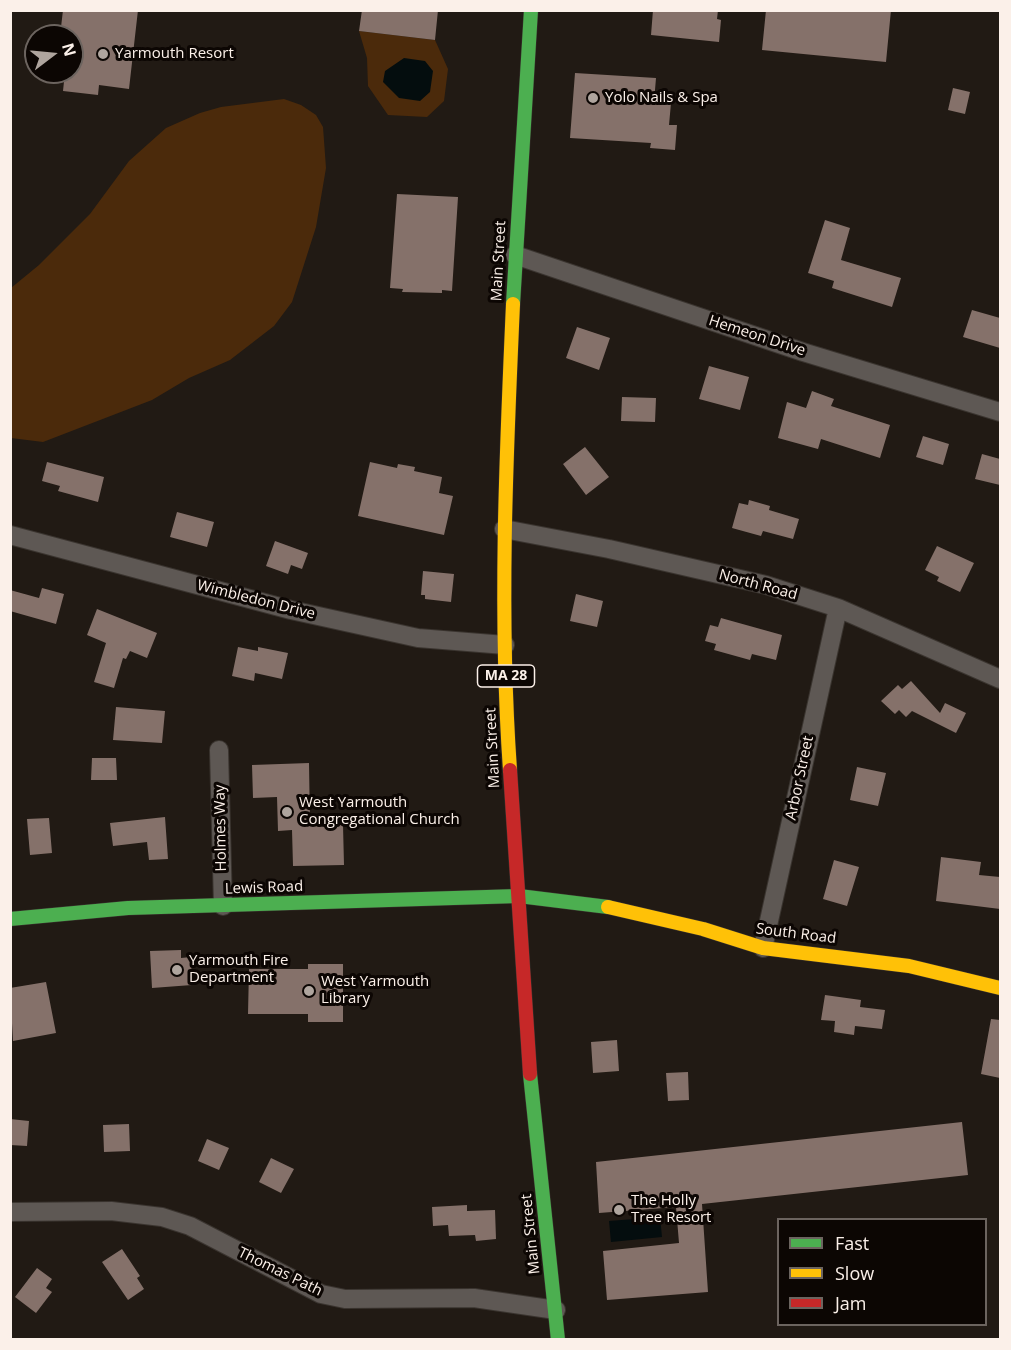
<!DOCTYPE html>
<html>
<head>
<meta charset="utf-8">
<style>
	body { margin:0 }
	#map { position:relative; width:1011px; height:1350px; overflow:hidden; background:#211a14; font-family:"Open Sans",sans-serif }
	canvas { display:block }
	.frame { position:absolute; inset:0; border:12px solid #fbf0e9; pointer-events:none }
	.legend { position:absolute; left:777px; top:1218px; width:210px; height:108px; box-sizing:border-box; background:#0c0603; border:2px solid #6c645f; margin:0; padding:8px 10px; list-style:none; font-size:18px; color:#fbf0e9 }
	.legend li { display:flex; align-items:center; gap:12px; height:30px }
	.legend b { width:30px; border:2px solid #6c645f }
	.north { position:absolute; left:24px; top:24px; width:60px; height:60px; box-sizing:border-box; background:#0c0603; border:2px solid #6c645f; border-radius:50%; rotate:74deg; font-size:16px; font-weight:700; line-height:24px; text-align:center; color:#fbf0e9 }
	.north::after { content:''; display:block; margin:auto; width:21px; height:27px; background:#afa59e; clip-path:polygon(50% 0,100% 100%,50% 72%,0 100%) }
</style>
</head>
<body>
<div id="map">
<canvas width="1011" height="1350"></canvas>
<div class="frame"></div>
<ul class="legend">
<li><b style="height:8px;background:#4caf50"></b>Fast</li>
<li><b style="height:8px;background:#ffc107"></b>Slow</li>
<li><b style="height:8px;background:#c62828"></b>Jam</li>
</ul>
<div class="north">N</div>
</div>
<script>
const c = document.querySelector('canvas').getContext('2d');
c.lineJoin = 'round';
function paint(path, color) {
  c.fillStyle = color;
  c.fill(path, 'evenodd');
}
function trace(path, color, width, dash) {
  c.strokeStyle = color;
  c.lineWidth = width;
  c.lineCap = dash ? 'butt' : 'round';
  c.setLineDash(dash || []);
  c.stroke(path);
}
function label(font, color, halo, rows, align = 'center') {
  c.font = font + ' "Open Sans",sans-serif';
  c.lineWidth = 6;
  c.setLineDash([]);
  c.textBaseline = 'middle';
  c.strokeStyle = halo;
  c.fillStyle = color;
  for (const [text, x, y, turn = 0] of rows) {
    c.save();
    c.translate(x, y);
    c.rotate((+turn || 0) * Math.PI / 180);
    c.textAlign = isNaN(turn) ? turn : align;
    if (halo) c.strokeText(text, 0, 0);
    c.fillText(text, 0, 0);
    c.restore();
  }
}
const green = new Path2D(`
	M359,31L435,40L448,69L444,101L427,117L388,115L368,86L367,58Z
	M284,99L301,105L316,115L323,127L326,168L316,227L292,302L274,326L230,360L189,378L152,400L43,442L11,438V288L39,265L90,214L129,161L166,128L200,113L221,107Z`);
const water = new Path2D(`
	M404,58L425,61L433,71L430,92L420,101L399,98L383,82L385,71Z
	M660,1217L662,1237L611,1242L609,1221Z`);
const building = new Path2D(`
	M63,10H138L129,89L99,85L98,95L63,91L65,72H72V36H60Z
	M362,10H438L435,40L359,31Z
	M653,10H718L717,19L721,20L719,42L651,35Z
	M766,10H891L886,62L762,50Z
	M575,73L656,78L654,102L671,103L669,125H677L675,150L650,148L651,143L570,138Z
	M953,88L970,92L965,114L948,110Z
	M397,194L458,197L452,291L442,290V293L402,292L403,289L390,288Z
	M825,220L850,228L841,260L901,278L892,307L832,288L834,281L808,273Z
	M972,310L1000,318V348L963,337Z
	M577,327L610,338L599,370L566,358Z
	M709,366L749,377L740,410L699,399Z
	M812,391L834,399L831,406L890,425L880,458L821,439L818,449L778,438L787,402L806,408Z
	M622,397L656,398L655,422L621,421Z
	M923,436L949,444L943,465L916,457Z
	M585,447L609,477L586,495L563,464Z
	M982,454L1000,459V485L975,479Z
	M47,462L104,477L98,502L58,491L60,486L42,481Z
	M370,462L397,468L398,464L415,467L414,471L442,477L439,493L453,496L444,535L358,516Z
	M749,500L770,506L769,510L799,519L793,539L763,531L761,536L732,528L739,503L748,505Z
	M177,512L214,522L207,547L170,537Z
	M275,541L308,553L302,569L291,565L288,574L266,566Z
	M937,546L974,563L960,592L937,581L939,577L925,570Z
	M423,571L454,574L451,602L425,599V595H421Z
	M42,588L64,594L56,624L10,611V590L39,598Z
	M576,594L603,601L597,627L570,621Z
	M97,609L157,633L147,658L130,651L126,659L123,658L114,688L94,682L106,643L87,635Z
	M721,618L782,635L776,660L752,654L750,660L714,650L716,644L705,641L710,625L718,627Z
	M238,647L258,651V647L288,653L282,679L255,673L254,681L232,676Z
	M911,681L940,713L945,703L966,713L956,733L912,711L906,717L899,710L895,714L881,701L898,685L902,689Z
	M116,707L165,711L162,743L113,740Z
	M92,758H116L117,780H91Z
	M309,763L310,826L343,825L344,865L293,866L292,830L278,831L277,797L253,798L252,765Z
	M857,767L886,773L878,806L850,800Z
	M165,817L168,859L149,860L147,842L113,846L110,823Z
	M49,818L52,853L30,855L27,819Z
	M941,857L981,862L979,875L1000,877V909L936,901Z
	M834,860L859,867L847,906L823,899Z
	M181,950V958L191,957L192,985L152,988L150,951Z
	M308,964H343V1022H308V1014H248L249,969H308Z
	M46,982L56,1033L13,1041L10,988Z
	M825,995L861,1000L860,1007L885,1010L882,1029L855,1026L854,1035L834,1032L835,1021L821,1020Z
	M991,1019L1000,1020V1078L981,1074Z
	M617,1040L619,1071L593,1073L591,1042Z
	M688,1072L689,1100L668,1101L666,1073Z
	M10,1119L29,1121L27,1146L10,1145Z
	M962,1122L968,1175L702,1204L708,1292L607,1300L603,1251L679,1243L676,1207L599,1213L596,1162Z
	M129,1124L130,1151L104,1152L103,1125Z
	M207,1139L229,1148L219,1170L198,1161Z
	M271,1158L294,1169L281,1193L259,1182Z
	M467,1205V1211L495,1210L496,1239L476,1241L475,1235L449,1236L448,1225L433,1226L432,1207Z
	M122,1249L140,1276L137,1278L144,1289L128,1300L102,1262Z
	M37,1268L52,1279L46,1288L52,1292L36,1313L15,1297Z`);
const street = new Path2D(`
	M515,255L803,352L1000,412
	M504,529L609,549L766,585L838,608L1000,679
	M10,535L291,610L418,638L505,645
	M219,750L223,906
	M763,948L838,608
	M10,1212L111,1211L162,1217L190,1226L321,1294L345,1299L474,1298L556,1310`);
const fast = new Path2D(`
	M513,304L531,10
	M10,919L128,908L519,896L608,907
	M530,1074L558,1340`);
const slow = new Path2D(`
	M510,770C499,615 506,459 513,304
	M608,907L703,929L763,948L909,966L1000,988`);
const jam = new Path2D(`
	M510,770L530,1074`);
const markers = [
	[103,54,6,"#afa59e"],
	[593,98,6,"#afa59e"],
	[287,812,6,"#afa59e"],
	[177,970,6,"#afa59e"],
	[309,991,6,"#afa59e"],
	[619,1210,6,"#afa59e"]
];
const shields = [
	[506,676,57]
];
const shieldNames = [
	["MA 28",506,676]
];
const poiNames = [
	["Yarmouth Resort",115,54],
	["Yolo Nails & Spa",605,98],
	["West Yarmouth",299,803],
	["Congregational Church",299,820],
	["Yarmouth Fire",189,961],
	["Department",189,978],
	["West Yarmouth",321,982],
	["Library",321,999],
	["The Holly",631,1201],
	["Tree Resort",631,1218]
];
const streetNames = [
	["Main Street",499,261,-87],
	["Hemeon Drive",757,336,18],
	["North Road",758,585,15],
	["Wimbledon Drive",256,600,14],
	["Main Street",493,748,-93],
	["Arbor Street",800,778,-78],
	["Holmes Way",221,828,-91],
	["Lewis Road",264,888,-2],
	["South Road",796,934,7],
	["Main Street",531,1234,-96],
	["Thomas Path",280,1272,26]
];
paint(green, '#4b2a0b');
paint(water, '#040d0e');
paint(building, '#85716a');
trace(street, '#3a342f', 20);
trace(fast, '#3a342f', 15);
trace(slow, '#3a342f', 15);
trace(jam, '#3a342f', 15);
trace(street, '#5e5854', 18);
trace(fast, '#4caf50', 14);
trace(slow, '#ffc107', 14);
trace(jam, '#c62828', 14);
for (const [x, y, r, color] of markers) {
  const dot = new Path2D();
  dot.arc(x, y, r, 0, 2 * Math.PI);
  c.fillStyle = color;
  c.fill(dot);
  trace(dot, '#0c0603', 2);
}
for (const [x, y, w] of shields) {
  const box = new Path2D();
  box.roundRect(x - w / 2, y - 11, w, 22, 4.5);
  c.fillStyle = '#0c0603';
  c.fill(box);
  trace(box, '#fbf0e9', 1.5);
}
label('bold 14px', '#fbf0e9', null, shieldNames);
label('15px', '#fbf0e9', '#0c0603', poiNames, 'left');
label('15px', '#fbf0e9', '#0c0603', streetNames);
</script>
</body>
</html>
